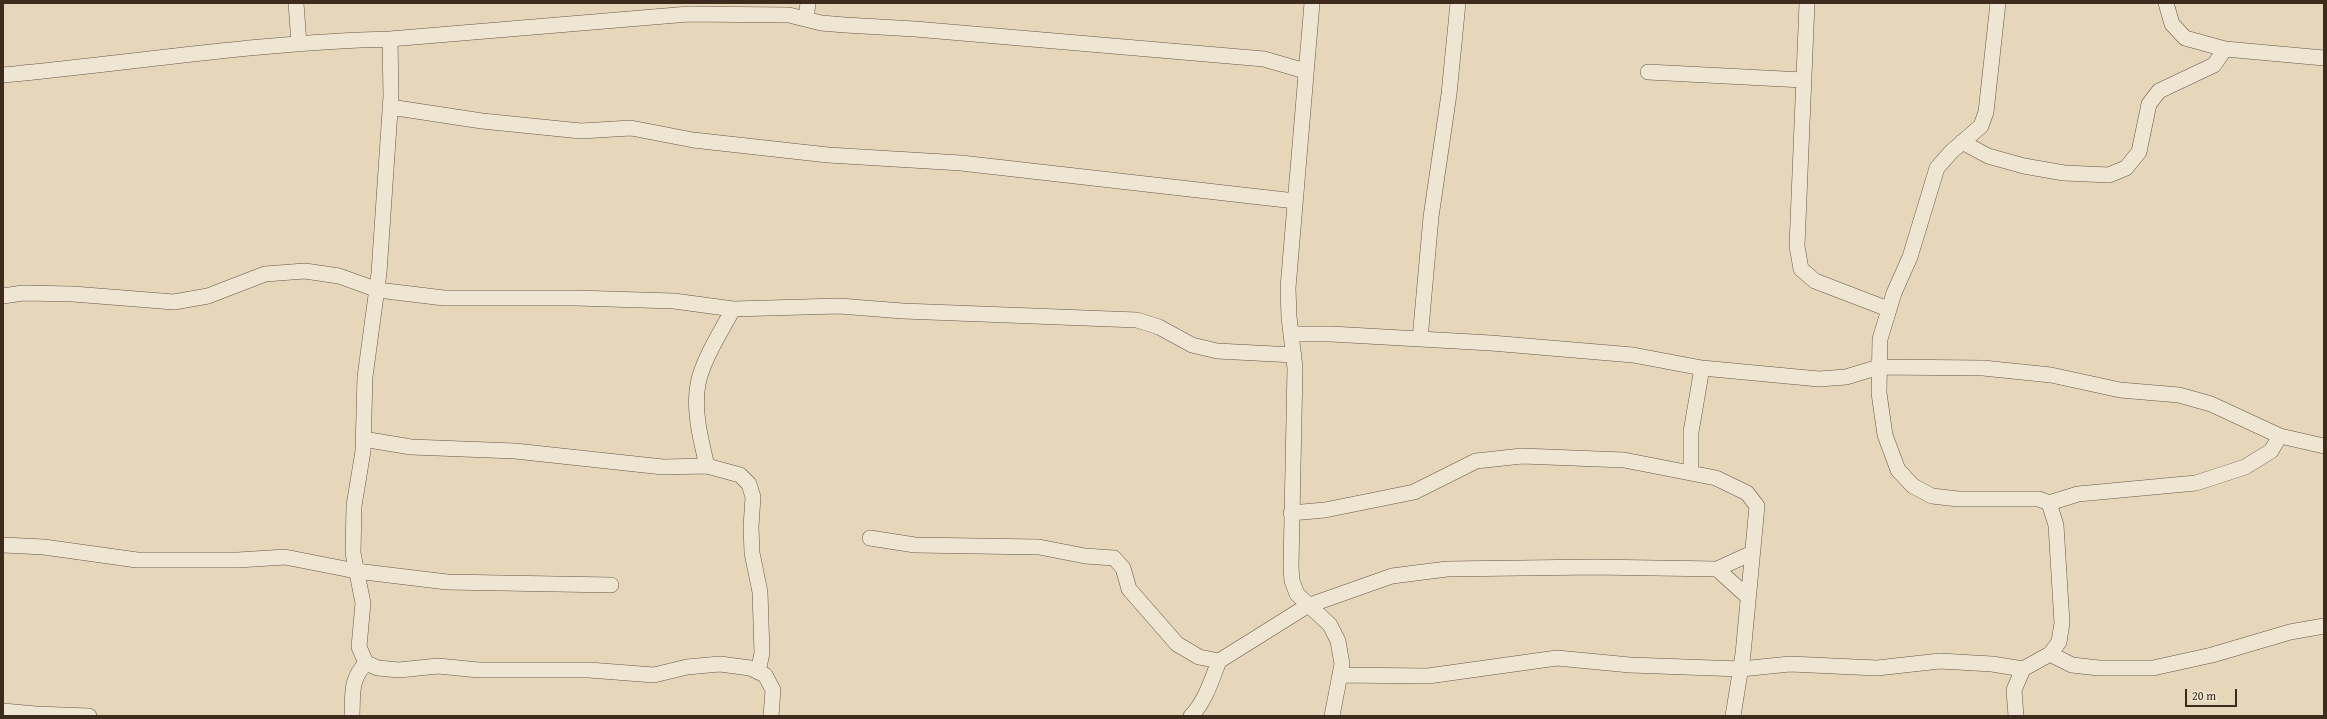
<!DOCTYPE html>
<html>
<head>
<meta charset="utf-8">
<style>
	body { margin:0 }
	#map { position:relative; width:2327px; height:719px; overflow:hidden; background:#e6d7bb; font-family:"Gentium Book Plus",serif }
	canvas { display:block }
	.frame { position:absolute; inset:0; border:4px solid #3d2b1e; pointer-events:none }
	.scale { position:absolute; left:2185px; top:689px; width:52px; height:18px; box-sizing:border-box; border:2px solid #3d2b1e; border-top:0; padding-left:5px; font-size:12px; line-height:14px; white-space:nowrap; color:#3d2b1e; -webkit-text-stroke:3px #efe5d3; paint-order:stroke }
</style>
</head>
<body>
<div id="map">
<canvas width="2327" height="719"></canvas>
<div class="frame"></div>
<div class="scale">20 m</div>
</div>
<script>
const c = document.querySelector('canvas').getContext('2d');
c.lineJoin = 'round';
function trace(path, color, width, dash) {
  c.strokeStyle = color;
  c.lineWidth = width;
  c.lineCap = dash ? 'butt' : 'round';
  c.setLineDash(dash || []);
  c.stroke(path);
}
const street = new Path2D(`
	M296,3L299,44
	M1312,3L1288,288L1289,317L1295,368L1291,567L1292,581L1297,594L1330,625L1338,641L1342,664L1332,716
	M1807,3L1797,246L1801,269L1815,281L1888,309
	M1998,3L1986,112L1981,126L1951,152L1937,168L1910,257L1894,293L1880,339L1879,393L1885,435L1898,470L1913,486L1932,496L1958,499H2039L2049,503L2056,525L2062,623L2059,642L2050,654L2023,669L2014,690L2016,716
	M2166,3L2172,24L2185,38L2225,49L2324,58
	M806,19L808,3
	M390,39L391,96L379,273L365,377L363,451L354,506L353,553L363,603L359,647L366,663L378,668L399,670L438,666L479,670H589L654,675L687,667L720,664L750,668L765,675L773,690L771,716
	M1648,72L1803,80
	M3,75C132,63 260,42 390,39L689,14L789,15L821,23L845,25L915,29L1264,59L1305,71
	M390,107L482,121L581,131L631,128L693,140L828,155L961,163L1295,201
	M1962,142L1988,156L2024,166L2064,173L2109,175L2126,168L2139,152L2149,104L2159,91L2214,65L2225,49
	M3,296L23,293L73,294L174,302L208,296L265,274L305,271L339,276L378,290L444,298H576L674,301L733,309L839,306L903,311L1137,320L1159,327L1192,345L1217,351L1294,355
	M1291,334H1331L1491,343L1633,355L1702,368L1819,379L1846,377L1879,367L1983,368L2051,375L2120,390L2179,395L2211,404L2280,436L2324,446
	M1420,339L1431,217L1449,94L1458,3
	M363,439L411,447L515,451L663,467L707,466L740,475L749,484L753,497L751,527L752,553L760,592L762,653L758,672
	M707,466C701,440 693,411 698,384C702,361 722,330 733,309
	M1691,473V432L1702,368
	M2049,503L2078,494L2196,483L2245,467L2271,451L2280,436
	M1291,513L1325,510L1414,492L1476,461L1522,456L1624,460L1716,478L1747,493L1757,506L1743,654L1733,716
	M870,538L915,545L1039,547L1085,556L1114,558L1123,568L1129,589L1177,644L1199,657L1219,661L1307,606L1392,576L1447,569L1594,567L1717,569L1752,553
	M3,545L44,547L137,560H238L285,557L356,571L447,582L611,585
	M1717,569L1748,597
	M2050,654L2072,665L2099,668H2153L2212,655L2290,632L2324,626
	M1340,675L1428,676L1557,658L1630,665L1741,669L1790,664L1877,668L1940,661L1992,664L2023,669
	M3,711L36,714L89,716
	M352,716C353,694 350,680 366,663
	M1191,716C1205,702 1212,679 1219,661`);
trace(street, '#675645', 16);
trace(street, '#efe5d3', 15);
</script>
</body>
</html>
